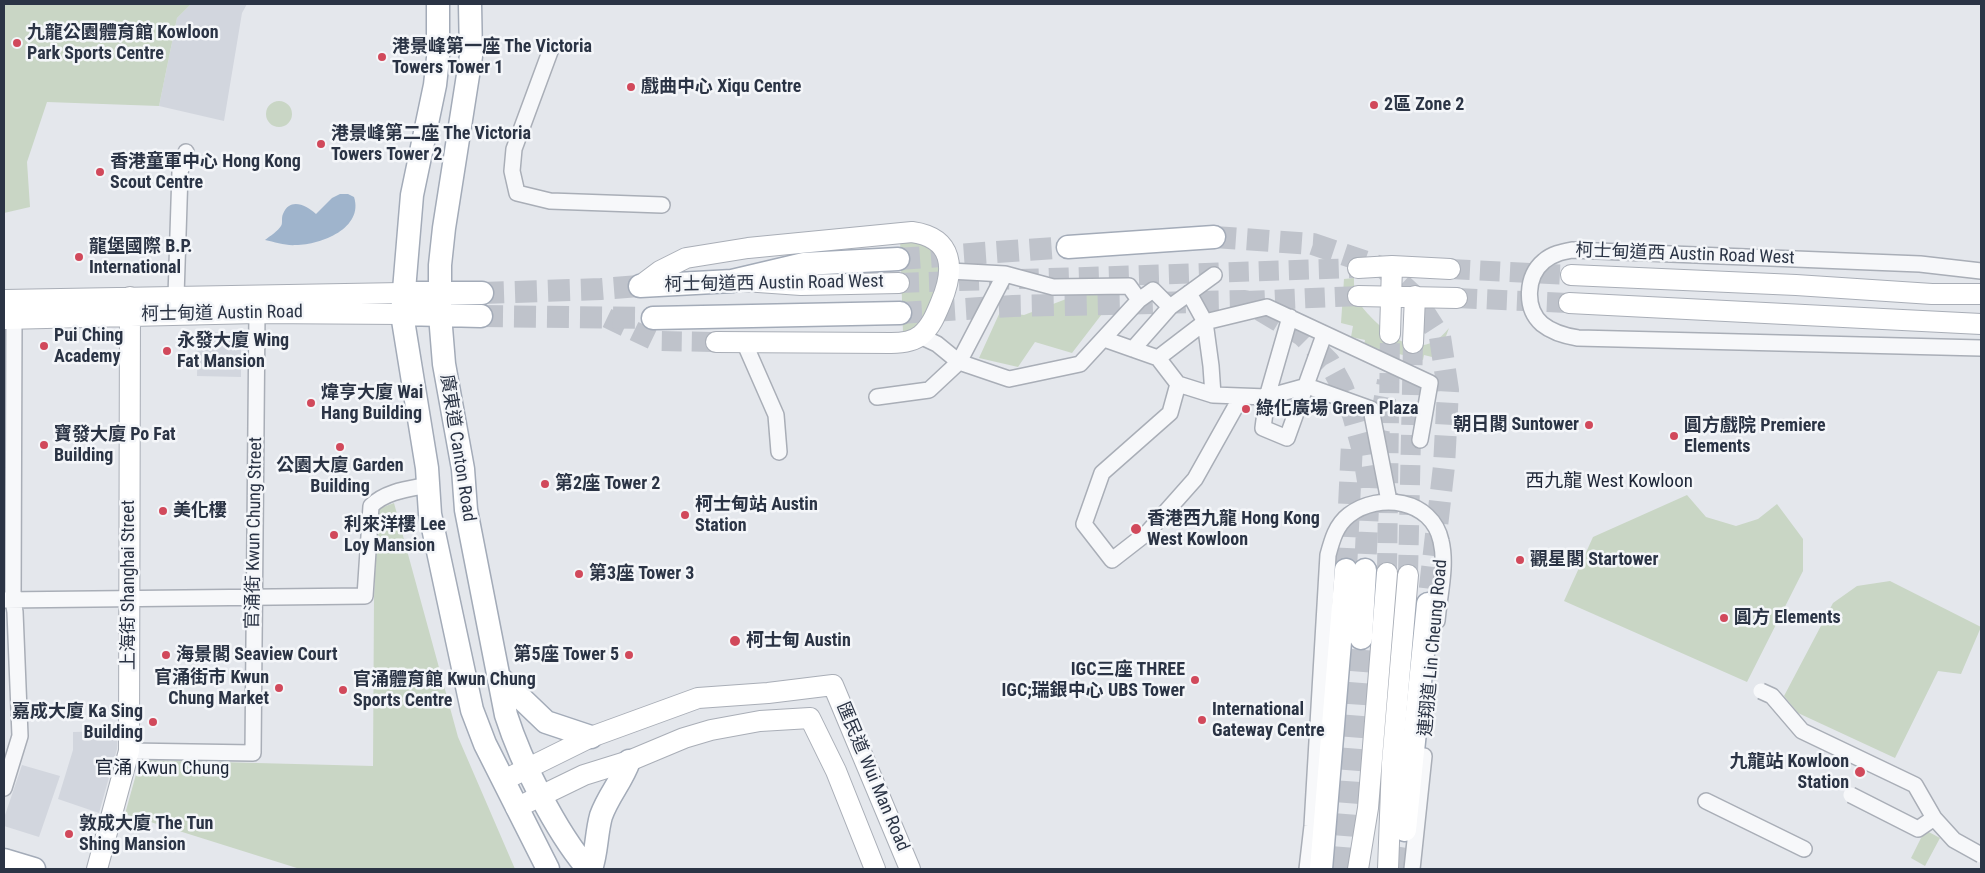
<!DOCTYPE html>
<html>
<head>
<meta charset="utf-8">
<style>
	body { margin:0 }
	#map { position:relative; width:1985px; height:873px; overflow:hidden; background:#e4e7ec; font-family:"Roboto Condensed",sans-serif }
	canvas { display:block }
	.frame { position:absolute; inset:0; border:5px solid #2b3445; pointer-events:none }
</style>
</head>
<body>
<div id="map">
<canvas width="1985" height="873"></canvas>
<div class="frame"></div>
</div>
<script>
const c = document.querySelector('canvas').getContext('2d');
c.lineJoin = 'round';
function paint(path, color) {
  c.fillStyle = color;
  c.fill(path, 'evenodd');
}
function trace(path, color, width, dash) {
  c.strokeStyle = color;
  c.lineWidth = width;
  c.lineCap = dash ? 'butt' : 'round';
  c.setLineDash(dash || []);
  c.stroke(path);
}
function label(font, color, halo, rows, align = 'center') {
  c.font = font + ' "Roboto Condensed","Noto Sans TC",sans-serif';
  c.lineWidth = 5;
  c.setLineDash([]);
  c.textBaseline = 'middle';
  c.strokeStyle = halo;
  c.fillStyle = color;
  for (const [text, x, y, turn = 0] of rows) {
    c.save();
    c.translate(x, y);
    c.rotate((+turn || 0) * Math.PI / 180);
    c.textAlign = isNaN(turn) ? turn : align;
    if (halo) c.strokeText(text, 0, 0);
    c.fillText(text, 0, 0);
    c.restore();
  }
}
const built = new Path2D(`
	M191,4H247L242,13L224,121L159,106L177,18Z
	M198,332L241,333V377L197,376Z
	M118,731L117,749L99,813L58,799L73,750V732Z
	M22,765L60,776L39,837L4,826V818Z`);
const green = new Path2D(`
	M4,4H191L177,18L159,106L47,102L27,162L30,207L4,213Z
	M266 114a13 13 0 1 1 26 0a13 13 0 1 1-26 0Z
	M900,236L910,237L936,252L942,273L925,319L913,329L903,333Z
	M1354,278C1353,300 1363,309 1377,323C1400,346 1426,357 1449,328L1442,347L1435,345L1432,357L1424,355L1423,360L1399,354L1397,360L1378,355L1379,349L1364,346L1365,340L1351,337L1353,326L1341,323L1344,279Z
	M1082,293L1115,297L1072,353L1035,342L1018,367L979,358L1000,312L1024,315Z
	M1687,495L1706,517L1736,526L1758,519L1777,504L1803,539V571L1747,682L1564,601L1593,537Z
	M394,503L458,737L515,869H300L125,814L140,760L373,766L374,597L378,509Z
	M1890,581L1981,627L1961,674L1938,671L1895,758L1798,713L1784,696L1833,603L1857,586Z
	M1925,830L1940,838L1925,866L1911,858Z`);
const water = new Path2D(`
	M340,194H348L354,197C364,228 321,245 296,245C286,246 275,242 265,240C270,236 278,231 281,226C283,223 281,218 283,214C290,197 306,205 316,214L332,198Z`);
const secondaryTunnel = new Path2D(`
	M1450,269L1571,275
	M899,283L1358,268
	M1457,298L1569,303
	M1245,301L1358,296
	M607,318L655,341L716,342
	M1387,573L1390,334
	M1408,575L1413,343`);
const primaryTunnel = new Path2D(`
	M1214,237L1313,244L1384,268L1413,295L1440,337L1448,390L1444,466L1428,604
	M898,259L1068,247
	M482,293L601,289L640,286
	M900,313L1013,306L1245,301L1302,335L1329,362L1342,386L1353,415L1363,451L1369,487L1365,570
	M481,316L653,318
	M1375,451L1388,381
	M1346,570L1352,443
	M1343,869L1361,638
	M1399,869L1405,830`);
const street = new Path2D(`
	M551,49L514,149L512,171L517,193L550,201L662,205
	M950,271L1005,274L1053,287L1129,286L1139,300L1153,290L1170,307L1214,275
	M1981,271L1920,264L1572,250C1562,252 1552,254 1544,261C1526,276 1524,308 1542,324C1553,333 1565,336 1578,338L1981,348
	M1189,293L1205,322L1211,366L1213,395
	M176,296L180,172L186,152
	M1290,317L1267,397L1263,428L1287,438L1324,335
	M920,336L937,344L959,362L1009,379L1080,364L1139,300
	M1104,339L1158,358L1178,384L1213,395L1267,397L1307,386L1371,409L1389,501
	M744,342L776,415L779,452
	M1133,349L1170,307
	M1158,358L1205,322L1267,307L1430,383L1420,440
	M1178,384L1170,413L1102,473L1084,524L1112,560L1148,532L1195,479L1241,397
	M877,397L929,390L959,362L1005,274
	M4,600L365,596L371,506C386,491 409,489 429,485
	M129,751L253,753L257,313
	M4,788L20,736L15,612L13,600L14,319
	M1706,801L1804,849
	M1307,869L1312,826L1328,555C1332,540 1336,525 1349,515C1379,492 1432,499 1441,541C1447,566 1439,596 1437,621
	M1412,869L1424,756`);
const secondary = new Path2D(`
	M1358,268L1392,266L1450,269
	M1571,275L1796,285L1932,294H1981
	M744,281L801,285L899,283
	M640,286L660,271L686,258L748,248L912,232C954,238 955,269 941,302C936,314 931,327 921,335C913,342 901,343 891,343L716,342
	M1358,296L1457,298
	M4,300L402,293
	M1569,303L1981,324
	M4,319L257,313L402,314
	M1390,334L1392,266
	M1413,343L1415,296
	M504,780L591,737L698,698L768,693L833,685L910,869
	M516,808L584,775L629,761L684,738L711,730L760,721L810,718L836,771L875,869
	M97,869L129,751L130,297
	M1358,869L1368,808L1387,573
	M1388,869L1392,763L1408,575`);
const primary = new Path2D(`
	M438,4V58L435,85L412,195L402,314L427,468L430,514L472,710L485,744L548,869
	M470,4L471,56L444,228L440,265V315L444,364L463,469L466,510L506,715C521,762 556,832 588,869
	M1068,247L1214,237
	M640,286L732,281L804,264L898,259
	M402,293H482
	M402,314L481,316
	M653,318L900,313
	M1361,638L1365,570
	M498,676L546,722L591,737
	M1405,830L1428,604
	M4,860L34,869
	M591,869C597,852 596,834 601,816C608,796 622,781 629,761
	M1321,869L1346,570`);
const streetBridge = new Path2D(`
	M1761,691L1772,696L1802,731L1915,785L1934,818
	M1851,795L1918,829L1934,818L1954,840L1981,855`);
const markers = [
	[17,43,5,"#d1495b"],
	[382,57,5,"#d1495b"],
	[631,87,5,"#d1495b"],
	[1374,105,5,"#d1495b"],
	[321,144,5,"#d1495b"],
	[100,172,5,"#d1495b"],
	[79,257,5,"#d1495b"],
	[44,346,5,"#d1495b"],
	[167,351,5,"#d1495b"],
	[311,403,5,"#d1495b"],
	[1246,409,5,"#d1495b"],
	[1589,425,5,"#d1495b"],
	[1674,436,5,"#d1495b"],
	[44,445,5,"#d1495b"],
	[340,447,5,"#d1495b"],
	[545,484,5,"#d1495b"],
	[163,511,5,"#d1495b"],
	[685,515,5,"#d1495b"],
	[1136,529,6,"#d1495b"],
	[334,535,5,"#d1495b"],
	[1520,560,5,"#d1495b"],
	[579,574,5,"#d1495b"],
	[1724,618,5,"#d1495b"],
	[735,641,6,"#d1495b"],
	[166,655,5,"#d1495b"],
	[629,655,5,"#d1495b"],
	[1195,680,5,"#d1495b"],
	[279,688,5,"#d1495b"],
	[343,690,5,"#d1495b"],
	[1202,720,5,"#d1495b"],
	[153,722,5,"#d1495b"],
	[1860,772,6,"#d1495b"],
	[69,834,5,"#d1495b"]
];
const poiNames = [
	["九龍公園體育館 Kowloon",27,33],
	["Park Sports Centre",27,54],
	["港景峰第一座 The Victoria",392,47],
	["Towers Tower 1",392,68],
	["戲曲中心 Xiqu Centre",641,87],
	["2區 Zone 2",1384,105],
	["港景峰第二座 The Victoria",331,134],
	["Towers Tower 2",331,155],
	["香港童軍中心 Hong Kong",110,162],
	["Scout Centre",110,183],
	["龍堡國際 B.P.",89,247],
	["International",89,268],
	["Pui Ching",54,336],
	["Academy",54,357],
	["永發大廈 Wing",177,341],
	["Fat Mansion",177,362],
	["煒亨大廈 Wai",321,393],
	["Hang Building",321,414],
	["綠化廣場 Green Plaza",1256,409],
	["朝日閣 Suntower",1579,425,"right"],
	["圓方戲院 Premiere",1684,426],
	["Elements",1684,447],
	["寶發大廈 Po Fat",54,435],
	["Building",54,456],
	["公園大廈 Garden",340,466,"center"],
	["Building",340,487,"center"],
	["第2座 Tower 2",555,484],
	["柯士甸站 Austin",695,505],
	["Station",695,526],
	["美化樓",173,511],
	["香港西九龍 Hong Kong",1147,519],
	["West Kowloon",1147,540],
	["利來洋樓 Lee",344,525],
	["Loy Mansion",344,546],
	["觀星閣 Startower",1530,560],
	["第3座 Tower 3",589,574],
	["圓方 Elements",1734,618],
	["柯士甸 Austin",746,641],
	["海景閣 Seaview Court",176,655],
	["第5座 Tower 5",619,655,"right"],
	["IGC三座 THREE",1185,670,"right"],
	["IGC;瑞銀中心 UBS Tower",1185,691,"right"],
	["官涌街市 Kwun",269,678,"right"],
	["Chung Market",269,699,"right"],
	["官涌體育館 Kwun Chung",353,680],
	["Sports Centre",353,701],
	["International",1212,710],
	["Gateway Centre",1212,731],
	["嘉成大廈 Ka Sing",143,712,"right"],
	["Building",143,733,"right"],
	["九龍站 Kowloon",1849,762,"right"],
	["Station",1849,783,"right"],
	["敦成大廈 The Tun",79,824],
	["Shing Mansion",79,845]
];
const streetNames = [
	["柯士甸道西 Austin Road West",1685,255,2],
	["柯士甸道西 Austin Road West",774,284,-1],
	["柯士甸道 Austin Road",222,314,-1],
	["廣東道 Canton Road",457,448,81],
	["官涌街 Kwun Chung Street",255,533,-89],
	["上海街 Shanghai Street",129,585,-90],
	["連翔道 Lin Cheung Road",1434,648,-85],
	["匯民道 Wui Man Road",872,777,67]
];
const neighbourhoodNames = [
	["西九龍 West Kowloon",1609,482],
	["官涌 Kwun Chung",162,769]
];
paint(built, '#d2d6de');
paint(green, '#c9d6c5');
paint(water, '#9fb4cc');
trace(secondaryTunnel, '#bfc3cb', 20, [20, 10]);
trace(primaryTunnel, '#bfc3cb', 22, [22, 11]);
trace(street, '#a9aeb7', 18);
trace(secondary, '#a9aeb7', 22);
trace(primary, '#a3abb8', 25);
trace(street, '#f7f8fa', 15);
trace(secondary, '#fff', 20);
trace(primary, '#fff', 22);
trace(streetBridge, '#a9aeb7', 18, []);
trace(streetBridge, '#f7f8fa', 15);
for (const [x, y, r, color] of markers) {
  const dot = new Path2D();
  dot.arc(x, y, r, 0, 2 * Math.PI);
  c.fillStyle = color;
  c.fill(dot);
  trace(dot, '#f4f6f9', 2);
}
label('bold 18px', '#2b3445', '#f4f6f9', poiNames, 'left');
label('18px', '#2b3445', '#f4f6f9', streetNames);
label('19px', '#1d2536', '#f4f6f9', neighbourhoodNames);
</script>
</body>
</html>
